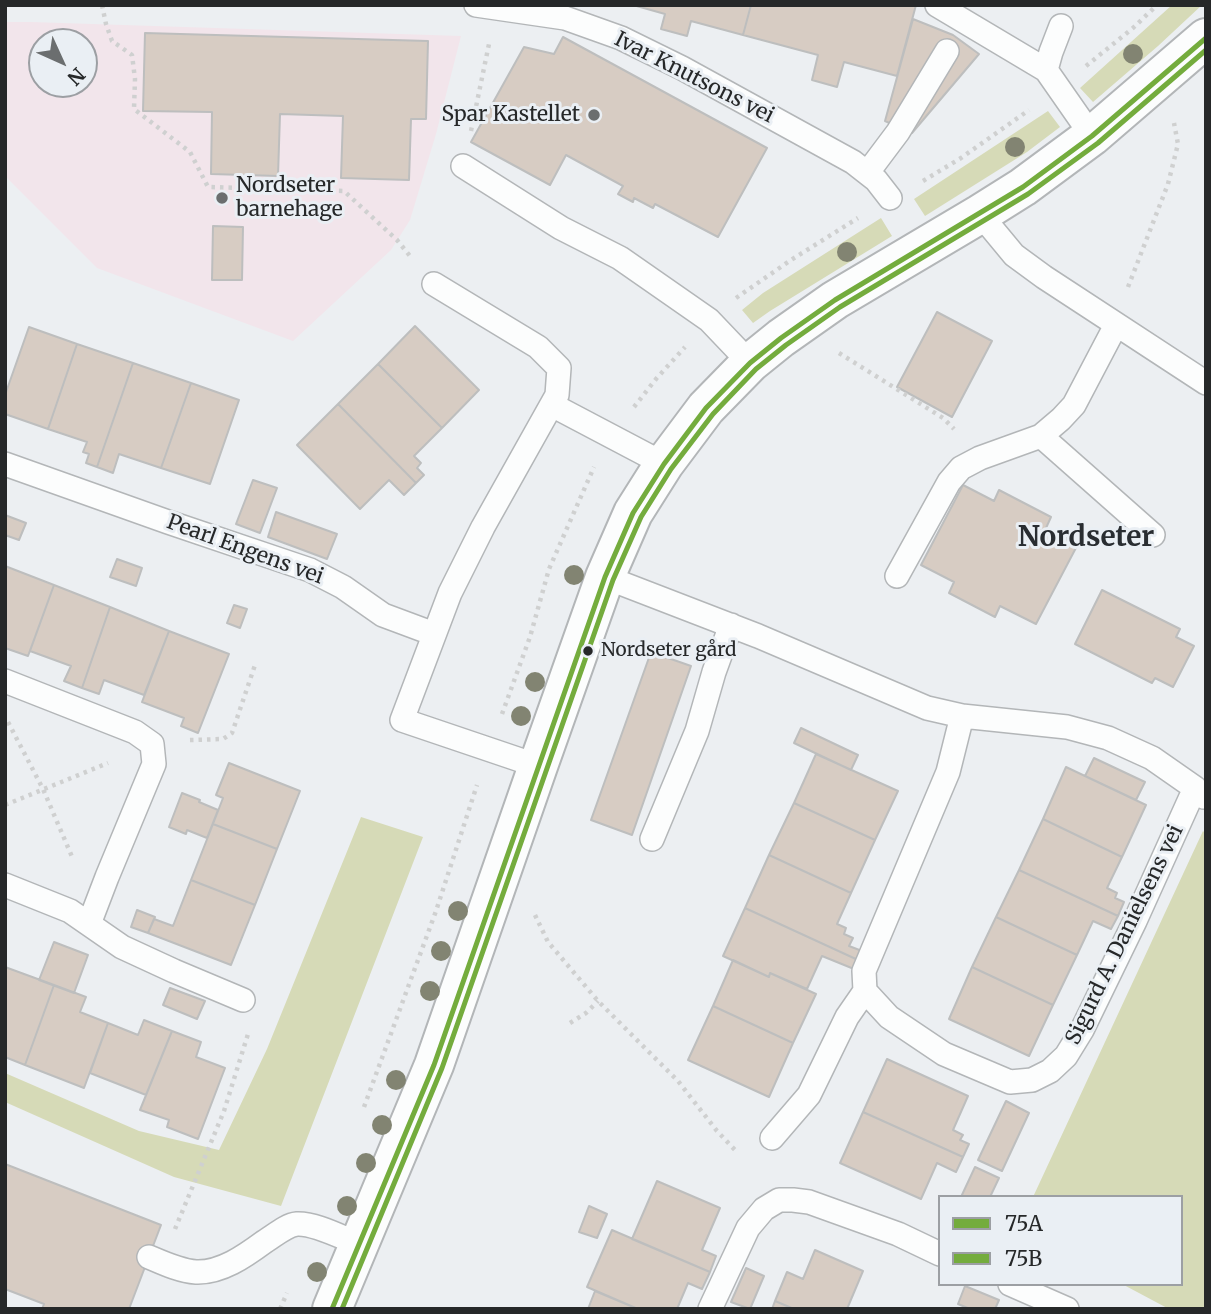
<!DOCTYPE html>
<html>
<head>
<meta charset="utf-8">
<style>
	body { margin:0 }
	#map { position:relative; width:1211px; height:1314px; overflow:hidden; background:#eceff2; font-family:Merriweather,serif }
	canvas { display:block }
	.frame { position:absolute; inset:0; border:7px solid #262829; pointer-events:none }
	.legend { position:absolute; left:938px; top:1195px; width:245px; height:91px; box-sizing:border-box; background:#eaeff4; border:2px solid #9c9fa3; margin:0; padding:9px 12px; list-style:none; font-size:21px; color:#262829 }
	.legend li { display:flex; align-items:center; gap:14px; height:35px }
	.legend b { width:35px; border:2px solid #9c9fa3 }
	.north { position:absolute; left:28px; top:28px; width:70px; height:70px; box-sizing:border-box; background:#eaeff4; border:2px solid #9c9fa3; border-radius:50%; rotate:135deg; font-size:19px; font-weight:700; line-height:28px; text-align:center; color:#262829 }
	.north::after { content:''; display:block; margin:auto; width:24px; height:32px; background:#6b6e6f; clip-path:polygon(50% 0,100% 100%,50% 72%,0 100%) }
</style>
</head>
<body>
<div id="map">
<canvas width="1211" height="1314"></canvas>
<div class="frame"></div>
<ul class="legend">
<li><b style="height:9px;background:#74ac3d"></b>75A</li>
<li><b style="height:9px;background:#74ac3d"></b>75B</li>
</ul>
<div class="north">N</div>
</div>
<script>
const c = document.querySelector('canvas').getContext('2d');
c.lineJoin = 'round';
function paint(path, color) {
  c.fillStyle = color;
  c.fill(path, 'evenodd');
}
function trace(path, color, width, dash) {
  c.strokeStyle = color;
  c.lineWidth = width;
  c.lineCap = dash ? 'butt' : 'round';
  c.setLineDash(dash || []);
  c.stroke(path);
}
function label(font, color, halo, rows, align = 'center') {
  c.font = font + ' Merriweather,serif';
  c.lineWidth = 6;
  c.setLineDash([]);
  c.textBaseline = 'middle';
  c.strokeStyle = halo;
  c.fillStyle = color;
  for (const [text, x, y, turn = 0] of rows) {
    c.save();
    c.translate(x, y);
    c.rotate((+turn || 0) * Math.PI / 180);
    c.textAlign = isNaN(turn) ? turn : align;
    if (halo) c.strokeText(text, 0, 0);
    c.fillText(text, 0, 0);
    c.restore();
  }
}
const education = new Path2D(`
	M5,22H31L461,36L436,134L410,220L391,250L293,341L97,268L5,176ZM42,42H84V84H42Z`);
const green = new Path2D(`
	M1172,5H1202L1158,46L1093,102L1080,88Z
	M1048,111L1060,127L1027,152L925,216L914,199Z
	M881,218L892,236L770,311L753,323L742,310L763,293Z
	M361,817L423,837L281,1206L174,1177L5,1102V1073L139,1131L219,1150L267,1049Z
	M1203,831L1206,834V1309H1169L1122,1284H1181V1197H1033Z`);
const building = new Path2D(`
	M633,5H751L743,35L691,21L687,36L661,29L665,14Z
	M751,5H916L897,76L844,62L837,87L812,80L818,55L743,35Z
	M913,19L953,35L979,54L912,133L885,121Z
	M145,33L428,41L426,119H411L409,180L341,178L343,116L280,114L278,176L211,174L212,112L143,111Z
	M563,37L767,148L718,237L655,204L653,208L634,198L633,202L618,194L623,186L566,155L550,185L471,142L524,47L554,54Z
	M213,226L243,227L242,280H212Z
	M937,312L992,341L952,417L897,387Z
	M415,326L479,390L442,428L378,364Z
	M29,327L77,344L48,429L5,414V395Z
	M77,344L133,363L97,467L86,463L89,454L83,452L87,442L48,429Z
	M133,363L191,383L161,468L119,454L113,473L97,467Z
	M378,364L442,428L414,456L421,463L417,468L424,475L416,483L338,404Z
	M191,383L239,400L210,484L161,468Z
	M338,404L416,483L404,495L389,480L360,509L297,445Z
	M253,480L277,488L260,533L236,524Z
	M963,485L994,501L999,490L1051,517L1046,528L1078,544L1036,624L1000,606L995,617L949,593L954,582L921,565Z
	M276,512L337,534L327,559L268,537Z
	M5,515L26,523L19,540L5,535Z
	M117,559L142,568L136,586L110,577Z
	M5,566L54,585L28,656L5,648Z
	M54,585L110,607L82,688L64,681L71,666L30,651Z
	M1102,590L1180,629L1176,637L1194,646L1173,687L1155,678L1152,683L1075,644Z
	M234,605L247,609L240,628L227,623Z
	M110,607L169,631L144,695L104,680L99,694L82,688Z
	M169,631L229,654L198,733L181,726L184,718L142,702Z
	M651,652L691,666L632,835L591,820Z
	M801,728L858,755L851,770L794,743Z
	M816,754L898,791L875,840L794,803Z
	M1094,758L1145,782L1136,800L1085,776Z
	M229,763L300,791L277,849L213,824L223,798L216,795Z
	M1066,767L1146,805L1122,857L1043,819Z
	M182,793L200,800L199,802L218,810L207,838L187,830L186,834L169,827Z
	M794,803L875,840L851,893L769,855Z
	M1043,819L1122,857L1107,888L1117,893L1115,898L1124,902L1118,916L1019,870Z
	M213,824L277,849L255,905L191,880Z
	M769,855L851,893L837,924L846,928L844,934L853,938L849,946L862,951L858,960L745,908Z
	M1019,870L1118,916L1111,929L1093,921L1077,955L996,917Z
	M191,880L255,905L231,965L148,933L154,919L173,926Z
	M745,908L858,960L854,969L822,956L807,989L770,973L769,977L723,956Z
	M137,910L155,917L148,933L131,927Z
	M996,917L1077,955L1053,1005L972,967Z
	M54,942L88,955L74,993L39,980Z
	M733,960L769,977L770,973L816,994L793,1043L713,1006Z
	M5,967L54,985L25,1065L5,1057Z
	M972,967L1053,1005L1029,1056L949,1019Z
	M54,985L86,997L80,1012L108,1023L84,1088L25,1065Z
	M170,988L205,1001L197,1019L163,1005Z
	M713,1006L793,1043L769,1097L688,1060Z
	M144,1020L172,1031L146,1095L90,1073L108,1023L138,1035Z
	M172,1031L201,1042L196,1057L225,1068L198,1139L167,1127L169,1120L140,1110Z
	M887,1059L968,1096L953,1130L963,1135L960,1140L969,1144L963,1157L863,1112Z
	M1006,1101L1029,1113L1002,1171L978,1160Z
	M863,1112L963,1157L956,1172L937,1163L921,1199L840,1163Z
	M5,1164L161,1225L129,1309H42L44,1304L5,1289Z
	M975,1167L999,1178L990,1197H961Z
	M657,1181L720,1208L702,1250L716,1256L710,1272L632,1239Z
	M589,1206L607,1214L597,1238L579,1232Z
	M612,1230L710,1272L702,1289L688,1283L677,1309H638L587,1287Z
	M815,1250L863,1271L847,1309H794L775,1301L787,1272L803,1279Z
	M746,1268L764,1276L750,1309L731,1302Z
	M965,1286L999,1300L995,1309H970L958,1304Z
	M595,1291L638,1309H588Z
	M775,1301L794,1309H772Z`);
const path = new Path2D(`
	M102,5L106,24L112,41L132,55L135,79L134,109L190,152L208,187L344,191L397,240L410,256
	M1086,66L1133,28L1157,5
	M471,131L489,44
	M923,181L961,158L1029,110
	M1128,287L1168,184L1178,144L1174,123
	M736,298L791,260L858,218
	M839,353L943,418L954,429
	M634,407L656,379L685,347
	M502,714L530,637L549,569L594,467
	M8,722L43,789L73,859
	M190,740L223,739L232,733L255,665
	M5,805L108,763
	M535,915L548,942L598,1001L678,1081L717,1131L735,1150
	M570,1023L586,1013L598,1001
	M364,1107L436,911L477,785
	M175,1229L224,1111L248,1034
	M280,1309L287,1293`);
const lane = new Path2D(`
	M476,5L565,18L621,38L682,68L853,162L876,180L890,198
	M937,5L1046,70
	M1061,26L1051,52L1046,70L1092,136
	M463,166L561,228L620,258L709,320L750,363
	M868,172L898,132L947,51
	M980,214L1014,255L1044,277L1206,383
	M434,284L538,347L559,368L557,395L483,527L450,593L402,720L538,766
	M552,405L664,464
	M1041,436L1153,535
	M5,464L168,522L310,570L343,587L383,615L434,634
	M897,576L949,482L961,468L980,458L1041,436L1061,419L1074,405L1116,325
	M605,577L758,636L927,708L962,716L1067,727L1108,738L1152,758L1195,788L1204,797
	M5,681L135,732L152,744L154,764L107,877L89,924
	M962,716L948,772L864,971L865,991L889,1017L944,1054L1010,1082L1032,1080L1050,1071L1066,1056L1082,1030L1135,921L1195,788
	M652,839L697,731L714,672L731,625
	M5,885L70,911L122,947L174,971L243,1000
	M772,1138L809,1095L847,1017L865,991
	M149,1257C163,1263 180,1271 196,1272C221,1273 245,1256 264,1242C274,1236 286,1225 297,1224C315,1223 343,1238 359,1244
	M1010,1284L1067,1309
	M710,1309L748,1228L764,1209L779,1200H793L809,1202L898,1234L940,1254`);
const secondary = new Path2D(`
	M332,1309L434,1065L538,766L605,577L633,513L664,464L706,408L750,363L781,338L835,300L980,214L1023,187L1092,136L1206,38`);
const bus1 = new Path2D(`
	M332,1309L434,1065L605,577L633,513L664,464L706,408L750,363L781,338L835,300L1023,187L1092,136L1206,38`);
const bus2 = new Path2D(`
	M342,1309L442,1068L613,580L641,517L671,469L713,414L756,369L786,345L840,307L1028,194L1098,143L1206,50`);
const trees = [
	[1133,54],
	[1015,147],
	[847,252],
	[574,575],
	[535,682],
	[521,716],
	[458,911],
	[441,951],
	[430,991],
	[396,1080],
	[382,1125],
	[366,1163],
	[347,1206],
	[317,1272]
];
const markers = [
	[594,115,7,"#6b6e6f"],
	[222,198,7,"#6b6e6f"],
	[588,651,6,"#262829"]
];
const busNames = [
	["Nordseter gård",601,651]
];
const streetNames = [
	["Ivar Knutsons vei",694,78,27],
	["Pearl Engens vei",245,550,20],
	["Sigurd A. Danielsens vei",1125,935,-64]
];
const poiNames = [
	["Spar Kastellet",580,115],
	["Nordseter",236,186,"left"],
	["barnehage",236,210,"left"]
];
const districtNames = [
	["Nordseter",1086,538]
];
paint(education, '#f2e5eb');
paint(green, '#d6dab7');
paint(building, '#d7ccc3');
trace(building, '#bdbebe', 2);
trace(lane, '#b3b6b8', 26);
trace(secondary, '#b3b6b8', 42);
trace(path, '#cfd0d0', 4.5, [3.5, 5]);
trace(lane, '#fcfdfd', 23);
trace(secondary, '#fcfdfd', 38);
trace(bus1, '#74ac3d', 5);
trace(bus2, '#74ac3d', 5);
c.fillStyle = '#828472';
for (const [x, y] of trees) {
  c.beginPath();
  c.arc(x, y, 10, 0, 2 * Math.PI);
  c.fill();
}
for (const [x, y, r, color] of markers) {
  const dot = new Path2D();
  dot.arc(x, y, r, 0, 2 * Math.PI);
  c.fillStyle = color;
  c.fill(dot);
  trace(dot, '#eaeff4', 2.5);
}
label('19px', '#262829', '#eaeff4', busNames, 'left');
label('21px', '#262829', '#eaeff4', streetNames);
label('21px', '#262829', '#eaeff4', poiNames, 'right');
label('bold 28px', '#292d31', '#eaeff4', districtNames);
</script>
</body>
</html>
